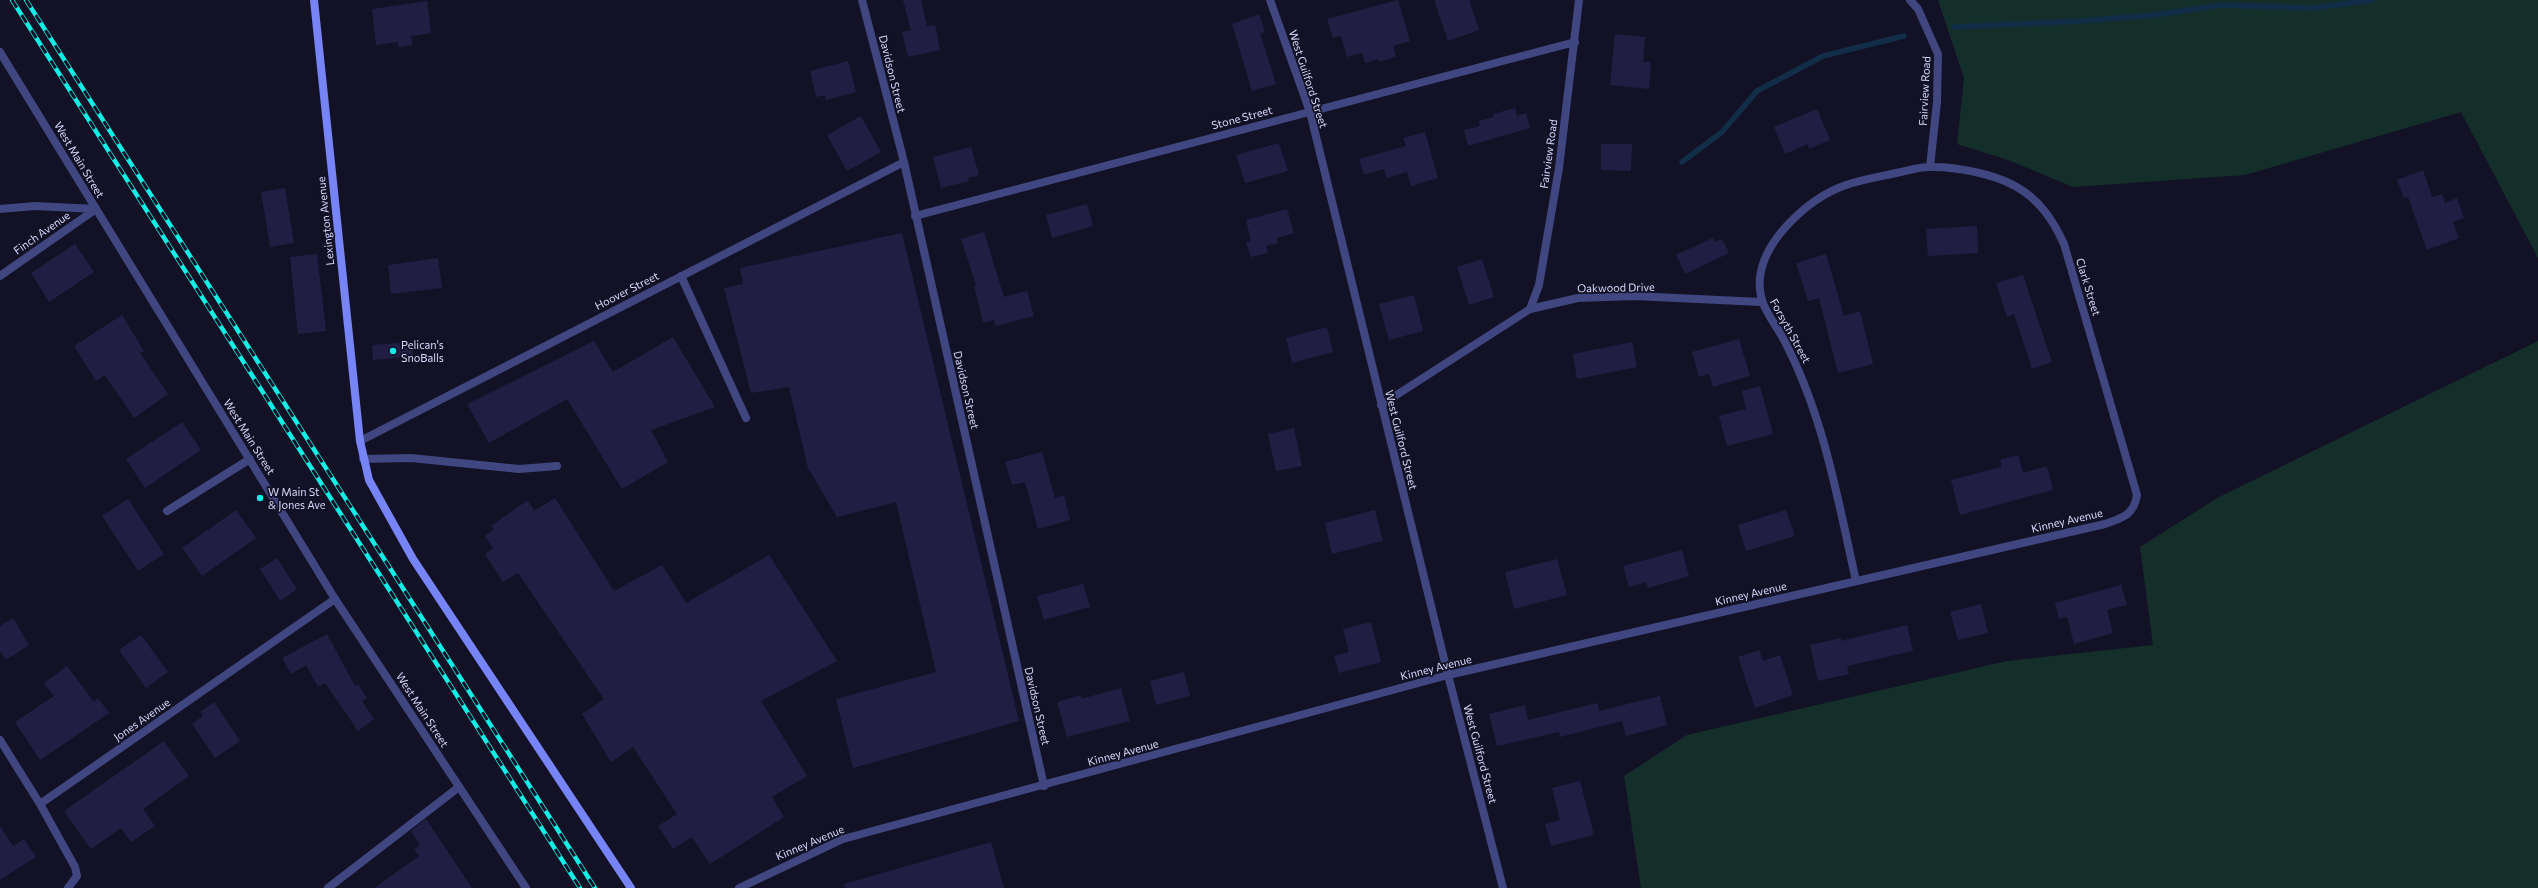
<!DOCTYPE html>
<html>
<head>
<meta charset="utf-8">
<style>
	body { margin:0 }
	canvas { display:block; background:#121125 }
</style>
</head>
<body>
<canvas width="2538" height="888"></canvas>
<script>
const c = document.querySelector('canvas').getContext('2d');
c.lineJoin = 'round';
function paint(path, color) {
  c.fillStyle = color;
  c.fill(path, 'evenodd');
}
function trace(path, color, width, dash) {
  c.strokeStyle = color;
  c.lineWidth = width;
  c.lineCap = dash ? 'butt' : 'round';
  c.setLineDash(dash || []);
  c.stroke(path);
}
function label(font, color, halo, rows, align = 'center') {
  c.font = font + ' Commissioner,sans-serif';
  c.lineWidth = 3.5;
  c.setLineDash([]);
  c.textBaseline = 'middle';
  c.strokeStyle = halo;
  c.fillStyle = color;
  for (const [text, x, y, turn = 0] of rows) {
    c.save();
    c.translate(x, y);
    c.rotate((+turn || 0) * Math.PI / 180);
    c.textAlign = isNaN(turn) ? turn : align;
    if (halo) c.strokeText(text, 0, 0);
    c.fillText(text, 0, 0);
    c.restore();
  }
}
const green = new Path2D(`
	M1938,0H2538V258L2461,112L2245,175L2073,187L2008,160L1957,144L1964,78Z
	M2538,341V888H1641L1624,776L1687,735L2007,661L2153,645L2140,547L2217,498Z`);
const stream = new Path2D(`
	M1954,27L2082,21L2155,15L2221,5L2313,8L2372,0
	M1682,162L1722,132L1757,91L1823,56L1904,36`);
const building = new Path2D(`
	M903,0H921L927,26L935,25L940,50L908,57L902,32L911,30Z
	M1398,0L1410,41L1393,46L1396,57L1379,62V59L1365,63L1362,53L1347,57L1341,36L1333,38L1327,19Z
	M1434,0H1469L1479,30L1448,41Z
	M427,1L431,33L411,36L413,45L398,47V42L376,45L372,9Z
	M1259,14L1265,32L1260,33L1276,84L1252,91L1232,24Z
	M1615,34L1645,37L1643,62H1651L1649,89L1610,85Z
	M848,61L856,92L826,100L825,95L816,97L810,71Z
	M1515,108L1517,116L1526,113L1530,128L1468,146L1464,130L1480,126L1479,121L1494,117L1493,114Z
	M1817,109L1830,140L1809,149L1808,144L1785,154L1774,127Z
	M861,116L881,152L847,171L827,135Z
	M1425,132L1438,178L1411,186L1407,172L1387,178L1384,169L1364,175L1359,159L1406,146L1403,138Z
	M1279,143L1288,171L1245,183L1236,155Z
	M1601,144H1632L1631,171L1601,170Z
	M971,147L979,175L968,178L969,181L941,188L933,157Z
	M2423,170L2432,197L2442,194L2445,203L2457,198L2464,218L2453,222L2459,238L2427,250L2408,197L2404,198L2397,180Z
	M285,188L294,243L270,247L261,192Z
	M1087,204L1093,226L1052,238L1046,215Z
	M1287,209L1294,233L1277,238L1278,243L1266,246L1268,253L1251,257L1246,243L1251,241L1246,220Z
	M1977,226L1978,253L1928,256L1926,229Z
	M984,232L1004,297L1027,291L1034,316L996,326L994,320L983,323L974,285H976L961,239Z
	M902,233L1019,721L853,768L836,699L936,672L896,502L837,517L808,468L789,387L751,393L724,288L743,284L740,268Z
	M1713,238L1715,242L1722,239L1729,253L1685,274L1676,255Z
	M75,244L94,272L49,302L31,273Z
	M317,254L326,331L298,334L290,257Z
	M1826,254L1844,316L1860,311L1873,364L1838,373L1819,298L1808,301L1796,263Z
	M438,258L442,288L391,294L388,265Z
	M1482,259L1494,297L1469,305L1457,267Z
	M2023,275L2052,362L2032,369L2014,314L2007,317L1996,283Z
	M1414,295L1423,331L1389,340L1379,304Z
	M122,315L144,351L140,353L168,394L134,418L105,375L96,381L74,346Z
	M1327,327L1333,352L1292,363L1286,338Z
	M673,337L715,407L651,430L668,462L622,489L567,399L489,443L467,404L594,341L613,372Z
	M1739,339L1750,376L1713,387L1709,374L1699,377L1692,352Z
	M412,342L413,356L373,360L372,345Z
	M1632,342L1637,367L1577,379L1573,354Z
	M1760,386L1773,434L1727,446L1719,416L1746,409L1742,391Z
	M182,422L201,450L145,488L126,459Z
	M1294,428L1302,466L1276,471L1268,434Z
	M1042,452L1055,498L1064,495L1070,520L1038,529L1025,482L1012,485L1005,462Z
	M2018,455L2023,473L2047,466L2053,490L1960,515L1951,480L2002,467L2000,460Z
	M555,498L614,591L662,565L686,603L769,555L837,661L761,701L807,776L772,797L784,817L710,864L692,837L673,849L658,826L677,814L633,747L611,762L582,714L604,699L518,573L503,582L485,554L493,548L485,536L494,529L491,526L528,500L534,511Z
	M128,499L164,554L138,571L102,516Z
	M236,510L256,538L202,576L182,548Z
	M1375,510L1383,541L1332,554L1325,523Z
	M1786,510L1795,536L1746,551L1738,525Z
	M1682,550L1689,576L1648,588L1646,582L1629,587L1623,566Z
	M277,558L297,589L280,601L260,569Z
	M1557,559L1567,595L1514,609L1505,572Z
	M1083,584L1090,607L1044,620L1037,596Z
	M2121,585L2127,605L2107,610L2113,633L2074,644L2067,617L2059,619L2055,603Z
	M1981,604L1988,633L1958,640L1950,612Z
	M13,618L29,645L6,660L0,651V626Z
	M1371,622L1381,662L1339,673L1334,656L1349,652L1343,629Z
	M1907,625L1913,651L1847,666L1849,674L1818,681L1810,645L1841,638V641Z
	M327,634L355,686L358,684L367,698L362,701L374,719L358,731L325,683L318,687L306,665L291,674L282,658Z
	M141,635L168,672L146,688L119,650Z
	M1759,650L1763,661L1780,655L1793,695L1755,708L1738,657Z
	M67,666L94,702L98,698L109,713L40,760L15,722L54,696L44,683Z
	M1184,672L1190,696L1156,705L1150,681Z
	M1121,688L1130,721L1067,737L1057,702L1081,695V699Z
	M1660,696L1667,725L1626,736L1622,721L1560,737L1559,732L1497,746L1489,714L1525,705L1528,720L1597,703L1599,711Z
	M214,702L240,741L215,758L192,724L203,716L200,712Z
	M164,741L189,776L143,809L155,826L131,842L121,828L91,849L64,811Z
	M1580,781L1594,835L1551,846L1545,824L1560,820L1552,788Z
	M426,819L472,888H374L419,856L414,849L420,845L411,831Z
	M0,826L13,846L24,839L36,857L0,880Z
	M991,842L1004,888H845L844,884Z`);
const service = new Path2D(`
	M681,276L746,418
	M363,459L411,458L519,469L557,466
	M167,511L250,459
	M328,888L459,787`);
const minor = new Path2D(`
	M862,0L904,162L1044,786
	M1270,0L1310,112L1448,675L1503,888
	M1910,0L1918,9L1938,54L1937,102L1930,167
	M0,209L35,206L96,209
	M915,216L1575,42
	M0,276L96,209
	M1530,309L1539,285L1559,168L1579,0
	M1381,405L1530,309L1578,298L1634,296L1761,302
	M360,441L904,162
	M0,740L40,804L75,867L77,876L68,888
	M40,804L335,599
	M739,888L843,839L1448,675L2105,524C2122,518 2134,515 2137,495L2064,244C2053,220 2039,199 2015,186C1994,174 1954,166 1929,167C1920,167 1910,170 1901,172C1883,176 1864,179 1846,185C1811,197 1765,237 1760,277C1757,307 1774,319 1786,344C1824,418 1838,500 1856,581`);
const tertiary = new Path2D(`
	M0,52L335,599L526,888`);
const secondary = new Path2D(`
	M314,0L360,441L369,480L413,559L631,888`);
const rail = new Path2D(`
	M12,0L580,888
	M26,0L595,888`);
const markers = [
	[393,351,4,"#12ede5"],
	[260,498,4,"#12ede5"]
];
const streetNames = [
	["Davidson Street",892,74,76],
	["West Guilford Street",1308,79,72],
	["Fairview Road",1925,91,-87],
	["Stone Street",1242,118,-15],
	["Fairview Road",1549,154,-82],
	["West Main Street",79,160,59],
	["Lexington Avenue",326,221,-96],
	["Finch Avenue",42,233,-35],
	["Clark Street",2088,287,73],
	["Oakwood Drive",1616,288,-1],
	["Hoover Street",627,291,-27],
	["Forsyth Street",1790,331,61],
	["Davidson Street",966,390,77],
	["West Main Street",249,437,58],
	["West Guilford Street",1401,440,76],
	["Kinney Avenue",2067,521,-13],
	["Kinney Avenue",1751,594,-13],
	["Kinney Avenue",1436,668,-14],
	["Davidson Street",1037,706,77],
	["West Main Street",422,710,57],
	["Jones Avenue",142,720,-35],
	["Kinney Avenue",1123,753,-15],
	["West Guilford Street",1480,754,75],
	["Kinney Avenue",810,843,-23]
];
const poiNames = [
	["Pelican's",401,345],
	["SnoBalls",401,358],
	["W Main St",268,492],
	["& Jones Ave",268,505]
];
paint(green, '#142e2a');
trace(stream, '#122d47', 5.5);
paint(building, '#211e44');
trace(service, '#3f4680', 8);
trace(minor, '#3f4680', 8);
trace(tertiary, '#3f4680', 8);
trace(secondary, '#7684f5', 8);
trace(rail, '#12ede5', 4.5);
trace(rail, '#121125', 3, [9]);
for (const [x, y, r, color] of markers) {
  const dot = new Path2D();
  dot.arc(x, y, r, 0, 2 * Math.PI);
  c.fillStyle = color;
  c.fill(dot);
  trace(dot, '#121125', 1.5);
}
label('11px', '#d8d8fc', '#121125', streetNames);
label('11px', '#d8d8fc', '#121125', poiNames, 'left');
</script>
</body>
</html>
